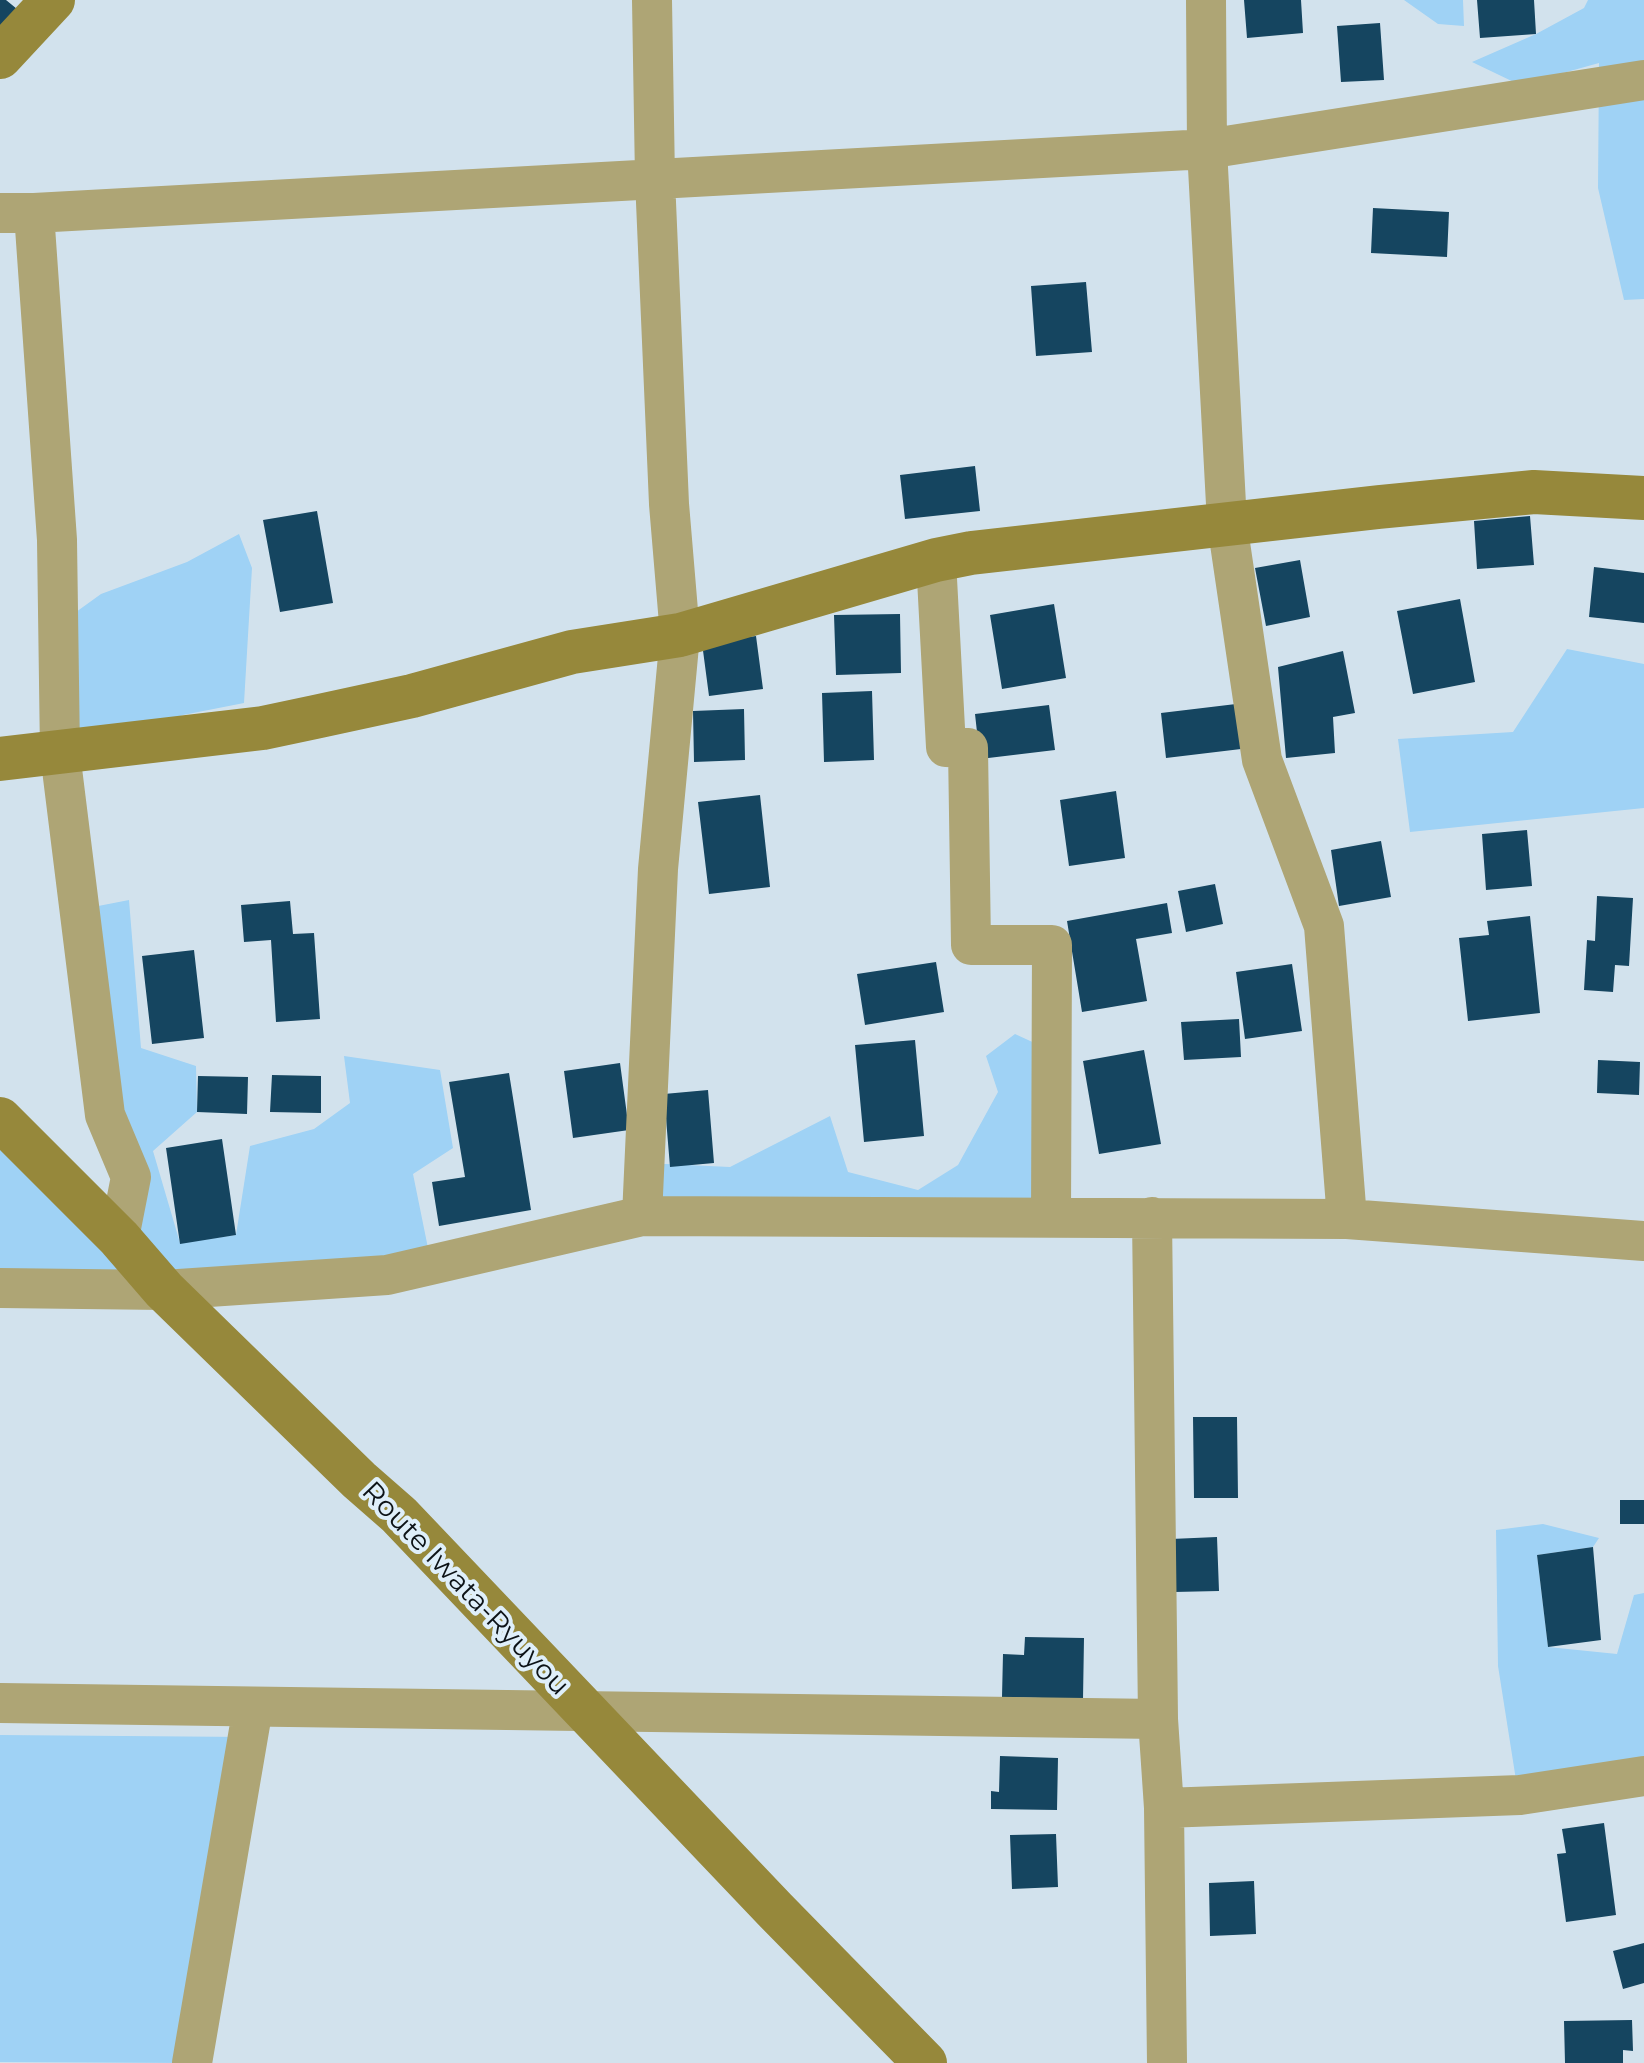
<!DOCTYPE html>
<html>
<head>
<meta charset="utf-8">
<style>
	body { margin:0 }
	canvas { display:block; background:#d2e2ed }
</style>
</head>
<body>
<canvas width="1644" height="2063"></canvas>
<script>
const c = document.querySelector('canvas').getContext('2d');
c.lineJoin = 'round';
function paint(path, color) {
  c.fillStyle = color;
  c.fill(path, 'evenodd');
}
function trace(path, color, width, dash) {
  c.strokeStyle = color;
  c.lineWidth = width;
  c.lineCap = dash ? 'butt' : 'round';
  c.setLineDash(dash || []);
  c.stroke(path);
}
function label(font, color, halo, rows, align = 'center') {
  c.font = font + ' Montserrat,sans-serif';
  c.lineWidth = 8;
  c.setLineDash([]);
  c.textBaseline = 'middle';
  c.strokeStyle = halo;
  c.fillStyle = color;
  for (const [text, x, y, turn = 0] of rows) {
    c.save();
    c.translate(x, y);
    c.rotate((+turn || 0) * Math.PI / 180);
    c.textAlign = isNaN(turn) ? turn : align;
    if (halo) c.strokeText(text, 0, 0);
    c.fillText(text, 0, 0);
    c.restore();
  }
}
const green = new Path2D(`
	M1404,0H1463L1464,26L1438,24Z
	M1588,0H1644V299L1624,300L1598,188L1599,63L1520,85L1472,62L1536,34L1584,8Z
	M239,534L252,568L244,703L183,715L116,746L81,734L60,700L58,625L101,594L187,562Z
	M1567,649L1644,664V808L1410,832L1398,739L1513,732Z
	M129,900L141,1048L196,1066L197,1112L153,1151L180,1243L236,1235L250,1146L314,1129L350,1103L344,1056L440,1070L453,1148L413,1174L428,1248L301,1281L144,1266L105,1115L88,908Z
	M1015,1034L1052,1051L1051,1217L642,1207L645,1163L730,1167L830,1116L848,1172L918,1190L958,1165L998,1092L986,1056Z
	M0,1124L164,1290L0,1289Z
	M1543,1524L1599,1538L1593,1547L1537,1555L1548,1647L1617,1654L1634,1595L1644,1593V1768L1516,1780L1498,1666L1496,1530Z
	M0,1735L248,1737L192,2063L0,2062Z`);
const building = new Path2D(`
	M0,0H6L17,9L0,26Z
	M1244,0H1301L1303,33L1247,38Z
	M1477,0H1534L1536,34L1480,38Z
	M1380,23L1384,80L1341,82L1337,26Z
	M1373,208L1449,212L1447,257L1371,253Z
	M1086,282L1092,352L1036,356L1031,286Z
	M975,466L980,511L905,519L900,475Z
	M317,511L333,603L280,612L263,520Z
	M1530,516L1534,565L1477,569L1474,521Z
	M1300,560L1310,617L1266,626L1255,568Z
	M1594,567L1644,573V623L1589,617Z
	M1460,599L1475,682L1413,694L1397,611Z
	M1054,604L1066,678L1002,689L990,615Z
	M900,614L901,673L836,675L834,615Z
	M756,636L763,689L709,696L702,643Z
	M1343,651L1355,713L1333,717L1335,753L1286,758L1278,667Z
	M872,691L874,760L824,762L822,693Z
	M1236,704L1241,749L1166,758L1161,713Z
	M1049,705L1055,750L980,759L975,714Z
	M744,709L745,760L694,762L693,711Z
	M1116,791L1125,858L1069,866L1060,800Z
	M760,795L770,887L709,894L698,802Z
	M1527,830L1532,886L1486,890L1482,834Z
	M1381,841L1391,897L1339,906L1331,850Z
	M1215,884L1223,924L1186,932L1178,891Z
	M1597,896L1633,898L1629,966L1615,965L1613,992L1584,990L1587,940L1595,941Z
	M290,901L293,934L314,933L320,1019L276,1022L271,940L244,942L241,905Z
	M1167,903L1172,933L1136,939L1147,1001L1082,1012L1067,921Z
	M1530,916L1540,1013L1468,1021L1459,938L1489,935L1487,921Z
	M194,950L204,1038L152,1044L142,956Z
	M936,962L944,1012L865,1025L857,974Z
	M1292,964L1302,1031L1245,1039L1236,972Z
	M1239,1019L1241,1057L1184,1060L1181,1022Z
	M915,1040L924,1136L864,1142L855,1045Z
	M1144,1050L1161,1144L1099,1154L1083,1061Z
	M1598,1060L1640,1062L1639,1095L1597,1093Z
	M620,1063L629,1130L573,1138L564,1071Z
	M509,1073L531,1210L439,1226L432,1182L465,1177L449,1082Z
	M272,1075L321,1076V1113L270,1112Z
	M198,1076L248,1077L247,1114L197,1112Z
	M708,1090L714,1163L670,1167L664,1094Z
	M222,1139L236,1235L180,1244L166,1148Z
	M1193,1417H1237L1238,1498H1194Z
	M1620,1500H1644V1524H1620Z
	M1217,1537L1219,1591L1174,1592L1171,1539Z
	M1593,1547L1601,1640L1548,1647L1537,1555Z
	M1025,1637L1084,1638L1083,1699L1002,1697L1003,1654L1024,1655Z
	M1000,1756L1058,1758L1057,1810L991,1809V1791L999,1792Z
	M1604,1823L1616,1915L1566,1922L1557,1854L1566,1853L1562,1829Z
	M1056,1834L1058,1887L1012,1889L1010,1835Z
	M1254,1881L1256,1934L1210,1936L1209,1883Z
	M1644,1943V1983L1623,1989L1613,1951Z
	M1632,2020L1633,2051L1623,2050V2063H1565L1564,2021Z`);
const street = new Path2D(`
	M1206,0L1207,149L1227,523L1262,760L1324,926L1347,1219
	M0,213H34L1207,149L1644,80
	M34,213L57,540L60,753L105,1115L131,1177L119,1238
	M936,560L946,747L968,748L971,945H1052L1051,1217
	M642,1216L658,869L680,635L669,504L655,179L652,0
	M1152,1217L1158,1719L1164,1808L1167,2063
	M0,1288L164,1290L387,1275L642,1216L1347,1219L1644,1241
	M0,1703L1158,1719
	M1164,1808L1520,1795L1644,1776
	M192,2063L253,1707`);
const secondary = new Path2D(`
	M0,57L53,0
	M0,759L263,728L315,717L412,696L572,652L680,635L936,560L971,553L1379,507L1534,492L1644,498
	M0,1119L119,1238L164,1290L359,1480L399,1515L775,1910L925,2063`);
const streetNames = [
	["Route Iwata-Ryuyou",465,1589,46]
];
paint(green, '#9fd2f5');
paint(building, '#154560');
trace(street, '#aea575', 40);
trace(secondary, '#96883b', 44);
label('28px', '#0d1317', '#dfeffa', streetNames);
</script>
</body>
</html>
